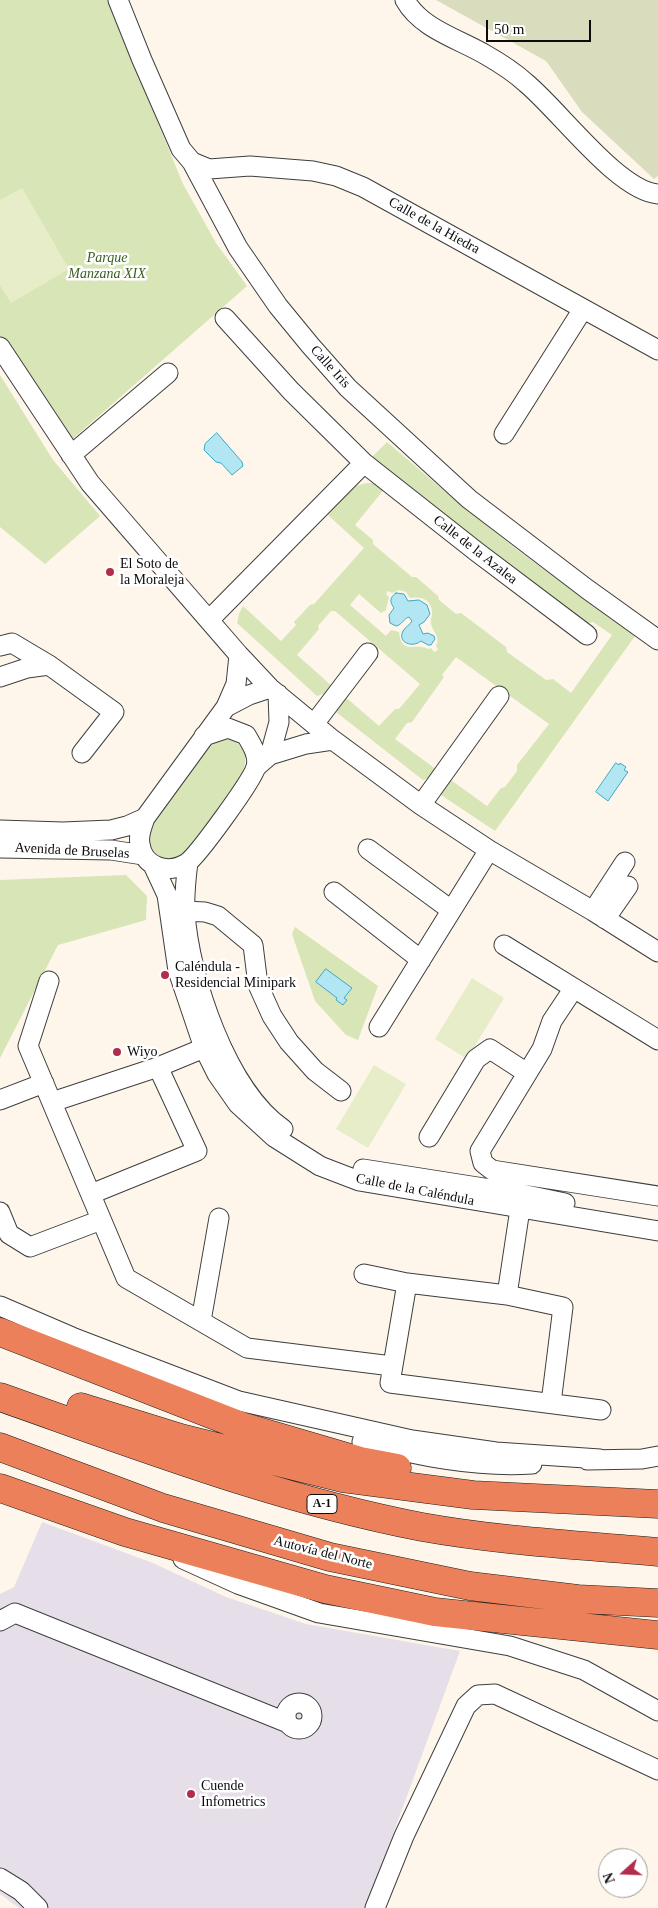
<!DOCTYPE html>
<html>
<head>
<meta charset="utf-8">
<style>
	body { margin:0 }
	#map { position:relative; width:658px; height:1908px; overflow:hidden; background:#fef6ea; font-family:Georgia,serif }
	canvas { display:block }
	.north { position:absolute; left:598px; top:1848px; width:50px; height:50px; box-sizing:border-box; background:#fff; border:1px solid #9d9d9d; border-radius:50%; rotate:250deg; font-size:14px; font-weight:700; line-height:20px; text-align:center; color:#0b0b0b }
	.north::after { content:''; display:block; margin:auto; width:18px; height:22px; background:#b22c4c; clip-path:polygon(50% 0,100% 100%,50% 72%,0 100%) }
	.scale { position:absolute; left:486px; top:20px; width:105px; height:22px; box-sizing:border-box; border:2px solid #0b0b0b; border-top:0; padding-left:6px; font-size:15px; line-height:18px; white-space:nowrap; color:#0b0b0b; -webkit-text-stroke:4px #fff; paint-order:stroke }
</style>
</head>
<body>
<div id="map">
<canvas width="658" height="1908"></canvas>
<div class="north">N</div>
<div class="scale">50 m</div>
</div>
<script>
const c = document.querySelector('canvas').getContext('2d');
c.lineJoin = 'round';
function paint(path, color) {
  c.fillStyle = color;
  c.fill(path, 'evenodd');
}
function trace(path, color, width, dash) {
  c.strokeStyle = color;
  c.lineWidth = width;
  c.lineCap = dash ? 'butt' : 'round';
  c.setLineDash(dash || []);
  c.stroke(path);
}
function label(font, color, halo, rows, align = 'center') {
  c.font = font + ' Georgia,serif';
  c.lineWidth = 5;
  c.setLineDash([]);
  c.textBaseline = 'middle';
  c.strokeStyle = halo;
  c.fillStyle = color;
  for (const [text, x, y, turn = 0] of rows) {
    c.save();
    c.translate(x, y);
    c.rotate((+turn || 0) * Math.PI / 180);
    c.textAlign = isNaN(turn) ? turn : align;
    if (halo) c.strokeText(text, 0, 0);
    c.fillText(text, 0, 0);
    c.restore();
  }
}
const industrial = new Path2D(`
	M42,1522L153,1563L226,1597L306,1624L460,1651L366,1908H19L0,1894V1594L14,1587Z`);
const green = new Path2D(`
	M0,0H108L183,184L216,243L247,286L69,442L0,338Z
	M0,375L53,460L100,516L45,564L0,527Z
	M387,442L455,500L516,549L635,636L495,831L441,795V791L448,778L487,806L501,788L505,787L517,771V765L549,724L456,657L442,675L444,677L412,722L407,723L395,739L437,770L432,777L423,780L336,712L337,706L343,695L379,726L395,709H399L420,684L335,611H331L318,626L319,629L297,655L333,687L323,694L317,696L237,623L239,614L243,606L281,641L296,625L294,622L310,605L314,604L364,548L328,515C346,495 357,474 386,487L355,525L373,540V544L412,577H416L438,596L439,600L456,614L461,613L506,647L507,652L546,680L553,679L571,693L612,635L593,622L582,625L443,520L372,457ZM399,590L406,592L410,598C420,596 431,599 432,611C433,615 430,619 431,623C432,632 441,636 436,646L438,650L434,652L431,648L428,649C415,642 402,656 399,632L391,630L386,636L350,605L359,594L381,613L386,610L389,597L386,594L388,591L392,593Z
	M228,739C266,751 232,791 219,810C208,825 199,840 185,852C181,856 174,858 168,861L154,855L147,845L149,826L210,744L218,740Z
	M126,875L147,896L146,920L58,945L0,1058V880Z
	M295,927L378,986L358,1040L346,1035L315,1001L292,934Z`);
const cemetery = new Path2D(`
	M436,0H658V176L654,179L582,112L546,61Z`);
const pitch = new Path2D(`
	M22,188L69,269L11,303L0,285V200Z
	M472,978L504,998L467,1059L435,1039Z
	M374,1065L406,1084L368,1148L336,1129Z`);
const water = new Path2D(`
	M217,433L242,462L243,466L232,475L221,463L216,462L204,450L205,444Z
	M396,593L404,594L408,601L419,600L427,605L430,614L424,622L419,625L423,634L428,633L434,636L435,639L431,645H428L421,641C413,648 397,643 403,631C405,627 410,625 412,621L409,617C404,618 402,625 396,626L390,623L389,615L394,608C390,602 389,598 396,593Z
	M616,763L619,765L620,763L626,767L624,770L628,772L608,801L596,792Z
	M326,969L352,988L344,998L347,1000L343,1005L336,1000L337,998L316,982Z`);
const minor = new Path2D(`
	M118,0L142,60L181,149L192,162L238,248L278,306L310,345L348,388L469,499L587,589L658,640
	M405,0C421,29 459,39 486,55C500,63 514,72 526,83C559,110 618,191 658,194
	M192,162L209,169L250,166L313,171L336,176L363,187L658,350
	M225,318L291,391L364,463L477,552L587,635
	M0,347L90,483L239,655L270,688L333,740L421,805L489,850L593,911L658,952
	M504,434L583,309
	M71,455L168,373
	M209,620L364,463
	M0,646L12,643L49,665L114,712L82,753
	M0,677L27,668L49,665
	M226,707L236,684L239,655
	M314,724L368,653
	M204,736L228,728L246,735C252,745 259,756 256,767C252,781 198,855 187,863C168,875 143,867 140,844C138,835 142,827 145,818L226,707L249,695L270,688
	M270,755L279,722L278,694
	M256,767L270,755L306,744L333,740
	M421,805L499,696
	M0,830L63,832L111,830L127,826L145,818
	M0,848L111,850L143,855
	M368,849L451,910
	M188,862C186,878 184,896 185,912C189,977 227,1091 283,1129
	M154,867L167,895L178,971L204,1048L217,1074L238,1104L274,1137L320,1166L359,1181L658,1231
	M334,892L421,960
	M185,911L205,912L218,916L253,945L258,985L272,1016L289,1042L315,1071L341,1091
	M593,911L625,862
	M605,919L628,886
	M504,945L658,1040
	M49,981L28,1046L126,1278L247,1348L392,1366
	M574,988L552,1021L542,1049L480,1151L483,1163L492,1170L658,1196
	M379,1027L489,850
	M0,1100L44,1083
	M52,1102L158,1067L204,1048L215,1054
	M429,1137L476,1059L490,1049L527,1073
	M363,1169L522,1194L565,1203
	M91,1194L197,1151L158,1067
	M0,1212L9,1234L30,1247L101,1220
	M364,1274L407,1283L507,1295L563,1307L551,1403
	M407,1283L390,1383L601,1410
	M507,1295L520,1209
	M0,1306L72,1337L239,1401L412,1440L496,1452L600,1459
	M201,1321L219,1218
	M362,1442C417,1455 475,1468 532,1464
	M587,1460L642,1459L658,1456
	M183,1559L238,1584L319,1613L510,1646L584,1670L658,1711
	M0,1621L15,1613L288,1723
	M286 1716a13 13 0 1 1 26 0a13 13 0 1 1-26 0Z
	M0,1878L21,1891L38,1908
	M375,1908L404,1836L466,1706L478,1695L495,1694L658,1770`);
const highway = new Path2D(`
	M0,1332L244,1427L360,1461L397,1468
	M0,1397C139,1446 277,1499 422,1527C500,1541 579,1545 658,1552
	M81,1407L181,1438L342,1478L473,1495L658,1504
	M0,1447L163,1508L330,1557L470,1586L578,1599L658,1603
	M0,1488L125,1532L325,1589L435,1612L658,1635`);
const markers = [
	[110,572,5,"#b22c4c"],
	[165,975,5,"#b22c4c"],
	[117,1052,5,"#b22c4c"],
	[191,1794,5,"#b22c4c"]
];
const shields = [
	[322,1504,30]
];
const shieldNames = [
	["A-1",322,1504]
];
const streetNames = [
	["Calle de la Hiedra",434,226,29],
	["Calle Iris",330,367,48],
	["Calle de la Azalea",475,550,38],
	["Avenida de Bruselas",72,851,3],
	["Calle de la Caléndula",415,1190,11],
	["Autovía del Norte",323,1553,14]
];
const parkNames = [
	["Parque",107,258],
	["Manzana XIX",107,274]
];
const poiNames = [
	["El Soto de",120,564],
	["la Moraleja",120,580],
	["Caléndula -",175,967],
	["Residencial Minipark",175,983],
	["Wiyo",127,1052],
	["Cuende",201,1786],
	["Infometrics",201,1802]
];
paint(industrial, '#e6dfea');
paint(green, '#d8e5b6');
paint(cemetery, '#d9ddbd');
paint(pitch, '#e7edc8');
paint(water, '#b2e6f2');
trace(water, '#3da9c4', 1);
trace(minor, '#3e3e3e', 21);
trace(highway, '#1c1c1c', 29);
trace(minor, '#fff', 19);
trace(highway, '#ec805a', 28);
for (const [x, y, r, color] of markers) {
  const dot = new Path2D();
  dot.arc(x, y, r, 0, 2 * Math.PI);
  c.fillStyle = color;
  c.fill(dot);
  trace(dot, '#fff', 2);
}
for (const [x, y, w] of shields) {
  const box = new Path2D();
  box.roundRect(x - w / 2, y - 9.5, w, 19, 4);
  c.fillStyle = '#fff';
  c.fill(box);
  trace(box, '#0b0b0b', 1);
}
label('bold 12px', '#0b0b0b', null, shieldNames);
label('14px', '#0b0b0b', '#fff', streetNames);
label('italic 14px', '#395e20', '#fff', parkNames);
label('14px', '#0b0b0b', '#fff', poiNames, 'left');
</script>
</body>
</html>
